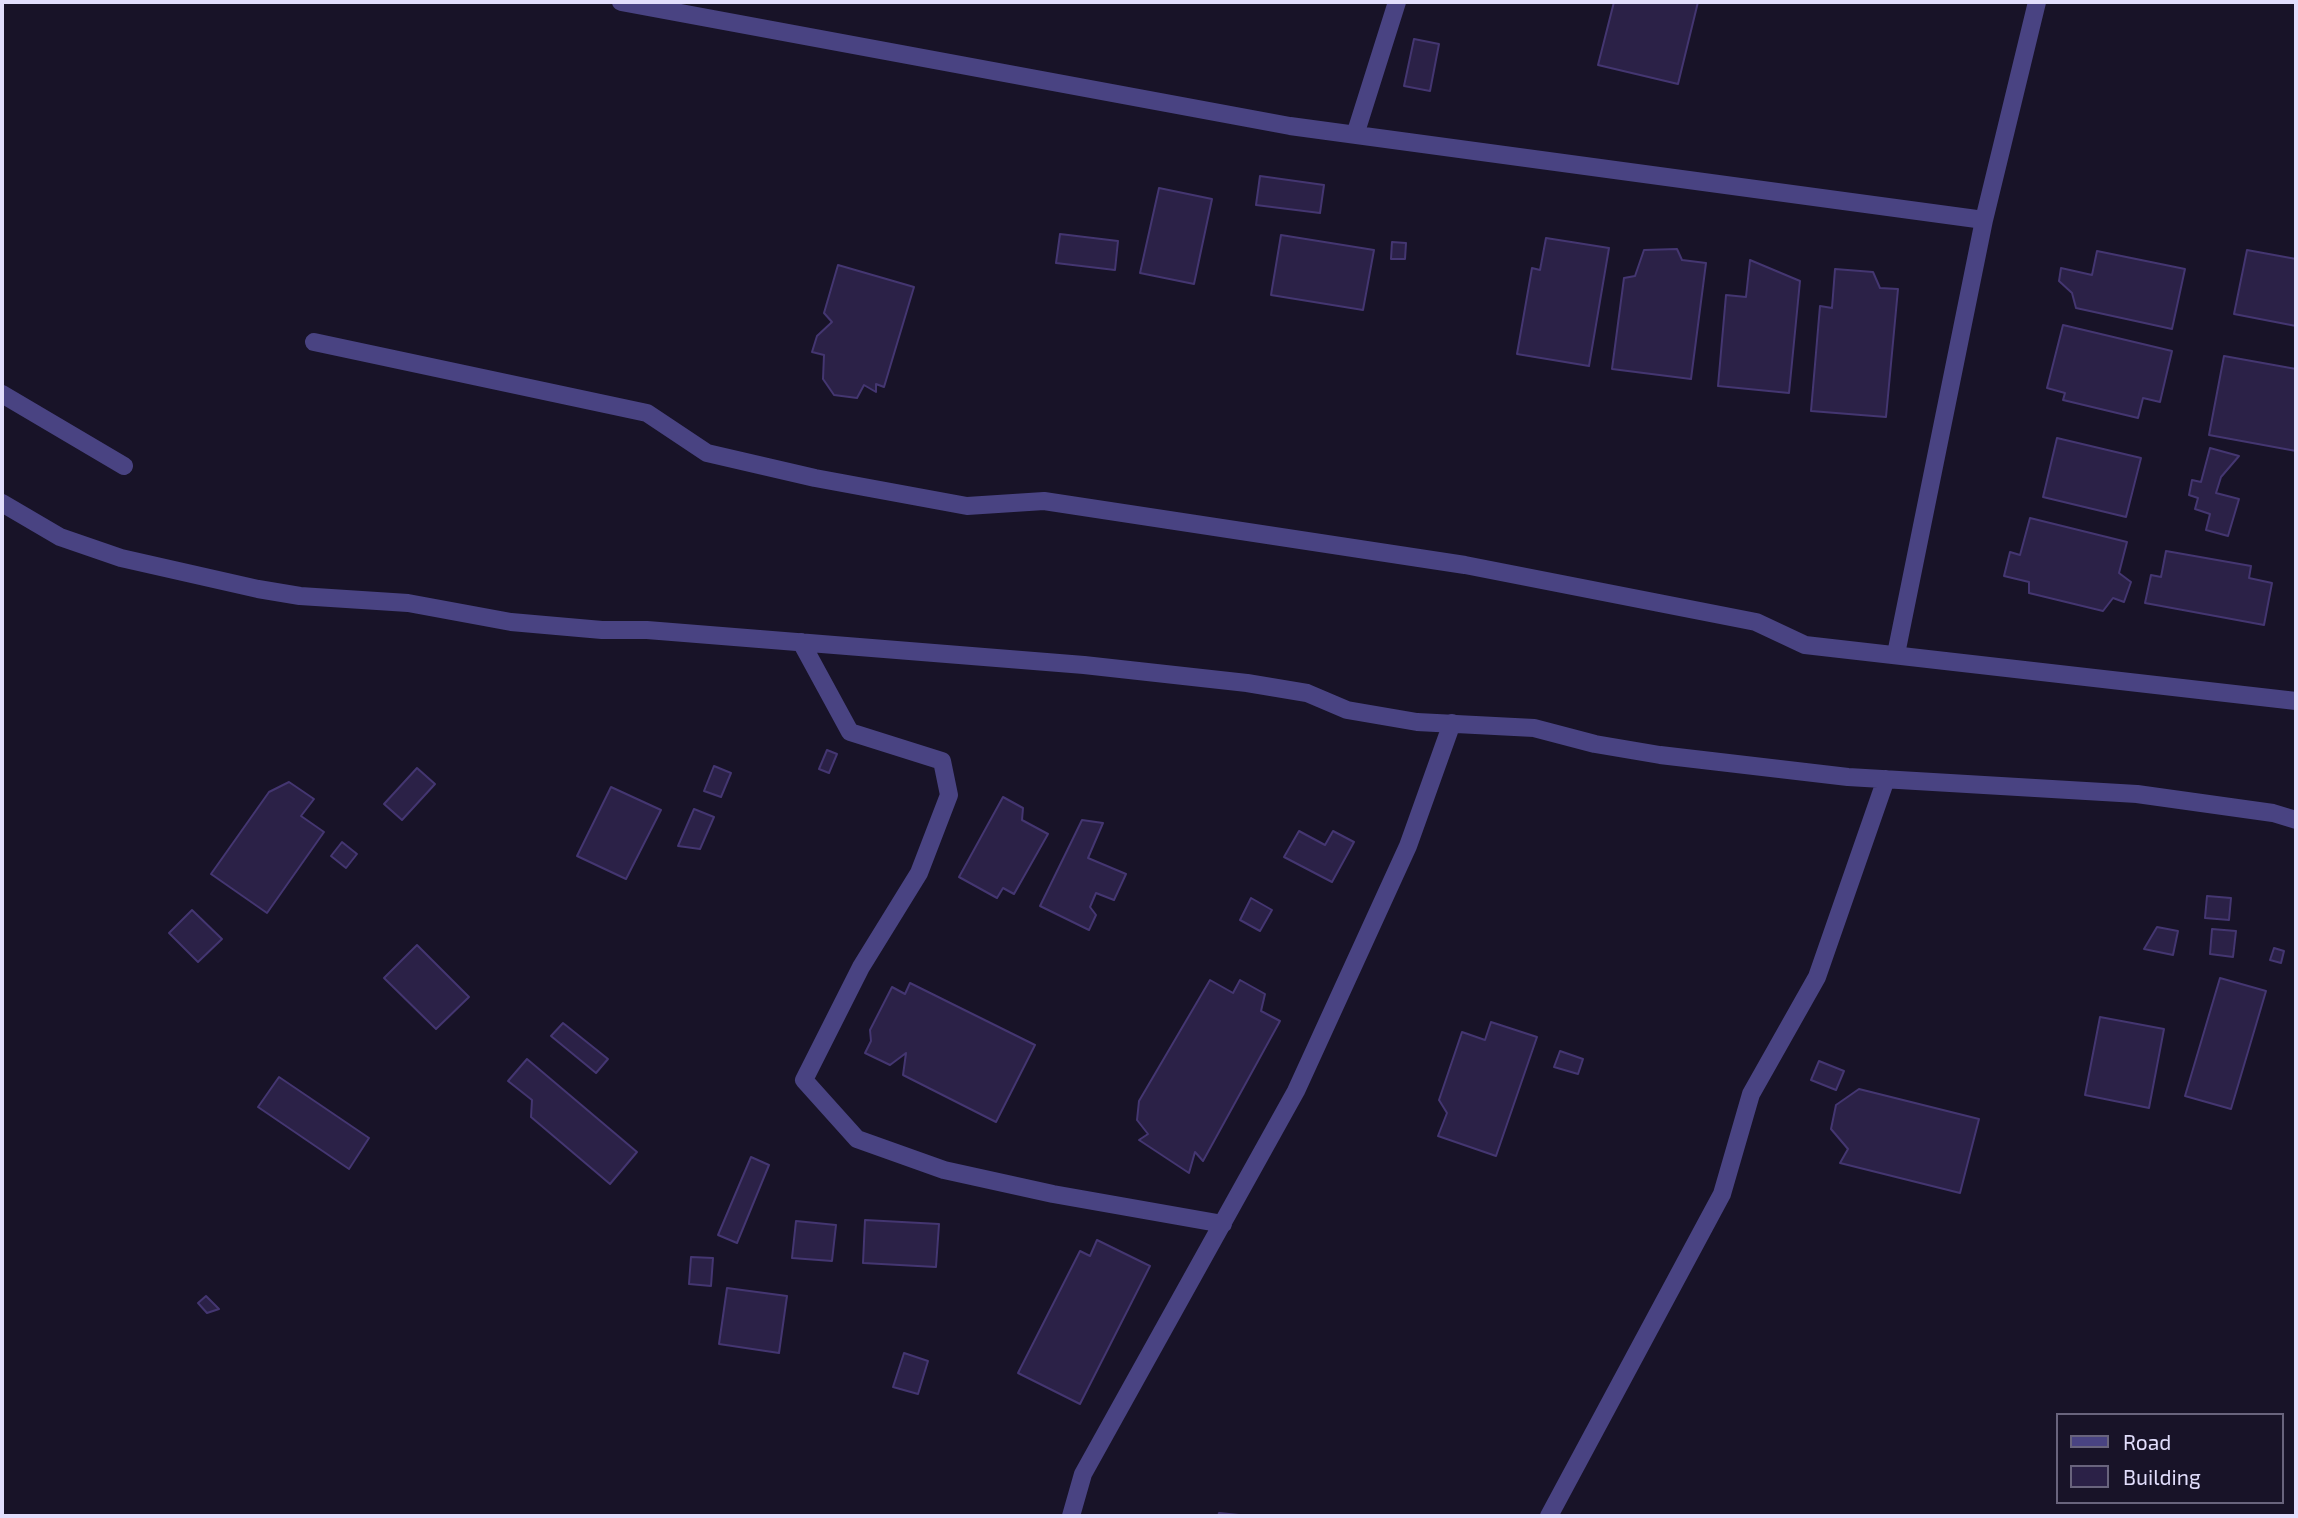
<!DOCTYPE html>
<html>
<head>
<meta charset="utf-8">
<style>
	body { margin:0 }
	#map { position:relative; width:2298px; height:1518px; overflow:hidden; background:#181328; font-family:"Exo 2",sans-serif }
	canvas { display:block }
	.frame { position:absolute; inset:0; border:4px solid #e2defc; pointer-events:none }
	.legend { position:absolute; left:2056px; top:1413px; width:228px; height:91px; box-sizing:border-box; background:#181328; border:2px solid #69647d; margin:0; padding:9px 12px; list-style:none; font-size:21px; color:#e2defc }
	.legend li { display:flex; align-items:center; gap:14px; height:35px }
	.legend b { width:35px; border:2px solid #69647d }
</style>
</head>
<body>
<div id="map">
<canvas width="2298" height="1518"></canvas>
<div class="frame"></div>
<ul class="legend">
<li><b style="height:9px;background:#494382"></b>Road</li>
<li><b style="height:19px;background:#2b2147"></b>Building</li>
</ul>
</div>
<script>
const c = document.querySelector('canvas').getContext('2d');
c.lineJoin = 'round';
function paint(path, color) {
  c.fillStyle = color;
  c.fill(path, 'evenodd');
}
function trace(path, color, width, dash) {
  c.strokeStyle = color;
  c.lineWidth = width;
  c.lineCap = dash ? 'butt' : 'round';
  c.setLineDash(dash || []);
  c.stroke(path);
}
const building = new Path2D(`
	M1614,2H1698L1678,84L1598,65Z
	M1414,39L1439,44L1430,91L1404,86Z
	M1260,176L1324,185L1320,213L1256,205Z
	M1159,188L1212,199L1194,284L1140,273Z
	M1060,234L1118,241L1115,270L1056,263Z
	M1281,235L1374,250L1363,310L1271,295Z
	M1546,238L1609,248L1589,366L1517,354L1532,268L1540,270Z
	M1392,242L1406,243L1405,259H1391Z
	M1677,249L1682,260L1706,263L1691,379L1612,369L1624,278L1635,276L1644,250Z
	M2247,250L2296,259V326L2234,314Z
	M2097,251L2185,269L2172,329L2076,308L2072,293L2059,281L2061,268L2092,275Z
	M1750,260L1800,281L1789,393L1718,386L1726,295L1746,297Z
	M838,265L914,287L884,387L876,384V392L864,385L857,398L834,395L823,379L824,355L812,352L817,336L832,322L824,313Z
	M1835,269L1873,272L1880,288L1898,289L1886,417L1811,411L1820,306L1832,308Z
	M2063,325L2172,351L2160,402L2143,398L2138,418L2063,400L2065,393L2047,388Z
	M2224,356L2296,369V451L2209,435Z
	M2057,438L2141,458L2126,517L2043,497Z
	M2210,448L2239,456L2221,477L2216,493L2239,499L2228,536L2206,530L2210,514L2195,509L2198,498L2189,495L2192,480L2201,482Z
	M2030,518L2127,542L2119,573L2131,582L2124,602L2113,598L2103,611L2029,593V582L2004,576L2010,552L2020,555Z
	M2166,551L2251,566L2249,578L2272,583L2264,625L2145,603L2151,575L2161,577Z
	M827,750L837,754L829,773L819,769Z
	M714,766L731,773L721,797L704,791Z
	M417,768L435,784L402,820L384,804Z
	M289,782L314,799L301,816L324,832L267,913L211,874L269,792Z
	M611,787L661,810L626,879L577,856Z
	M1003,797L1023,808L1022,820L1048,834L1014,894L1003,888L997,898L959,877Z
	M694,809L714,817L700,849L678,846Z
	M1082,820L1103,823L1088,858L1126,874L1114,900L1096,893L1090,907L1096,915L1089,930L1040,906Z
	M1299,831L1325,845L1333,831L1354,842L1332,882L1284,857Z
	M342,842L357,854L346,868L331,856Z
	M2207,896L2231,898L2229,920L2205,918Z
	M1251,898L1272,910L1260,931L1240,920Z
	M192,910L222,939L198,962L169,933Z
	M2157,927L2178,931L2173,955L2144,949Z
	M2212,929L2236,931L2233,957L2210,954Z
	M417,945L469,997L436,1029L384,978Z
	M2274,948L2284,951L2281,963L2270,960Z
	M2220,978L2266,991L2231,1109L2185,1096Z
	M1210,980L1233,993L1240,980L1265,994L1261,1011L1280,1021L1203,1161L1195,1152L1189,1173L1139,1140L1148,1134L1137,1120L1139,1101Z
	M910,983L1035,1045L996,1122L903,1075L906,1053L890,1065L865,1053L871,1041L870,1030L892,987L905,994Z
	M2100,1017L2164,1029L2149,1108L2085,1095Z
	M1491,1022L1537,1037L1496,1156L1438,1136L1447,1113L1439,1100L1462,1032L1485,1040Z
	M563,1023L608,1059L596,1073L551,1036Z
	M1560,1051L1583,1059L1578,1074L1554,1067Z
	M527,1059L637,1152L610,1184L531,1117L532,1100L508,1081Z
	M1819,1061L1844,1071L1836,1090L1811,1080Z
	M279,1077L369,1138L349,1169L258,1107Z
	M1859,1089L1979,1119L1960,1193L1840,1163L1848,1149L1831,1129L1836,1105Z
	M751,1157L769,1165L737,1243L718,1235Z
	M865,1220L939,1224L936,1267L863,1263Z
	M796,1221L836,1225L832,1261L792,1258Z
	M1097,1240L1150,1266L1080,1404L1018,1373L1080,1251L1090,1256Z
	M691,1257L713,1258L711,1286L689,1284Z
	M727,1288L787,1296L779,1353L719,1344Z
	M206,1296L219,1309L207,1313L198,1303Z
	M904,1353L928,1361L918,1394L893,1387Z
	M1219,1513L1249,1516H1218Z`);
const street = new Path2D(`
	M621,2L1290,126L1984,220L2037,2
	M1355,135L1397,2
	M314,342L647,413L707,453L815,478L967,506L1044,501L1465,565L1756,622L1805,645L2296,701
	M2,394L124,466
	M2,503L60,537L121,558L258,589L300,596L408,603L511,622L602,630H647L1084,665L1247,683L1307,693L1347,710L1417,722L1534,728L1595,744L1660,755L1848,777L2137,794L2273,813L2296,820
	M801,642L850,732L942,761L949,795L919,873L861,967L804,1080L857,1139L944,1170L1053,1194L1223,1224
	M1896,654L1984,220
	M1071,1516L1083,1474L1296,1091L1408,846L1452,723
	M1549,1516L1722,1194L1751,1094L1817,977L1886,779`);
paint(building, '#2b2147');
trace(building, '#443671', 2);
trace(street, '#494382', 18);
</script>
</body>
</html>
